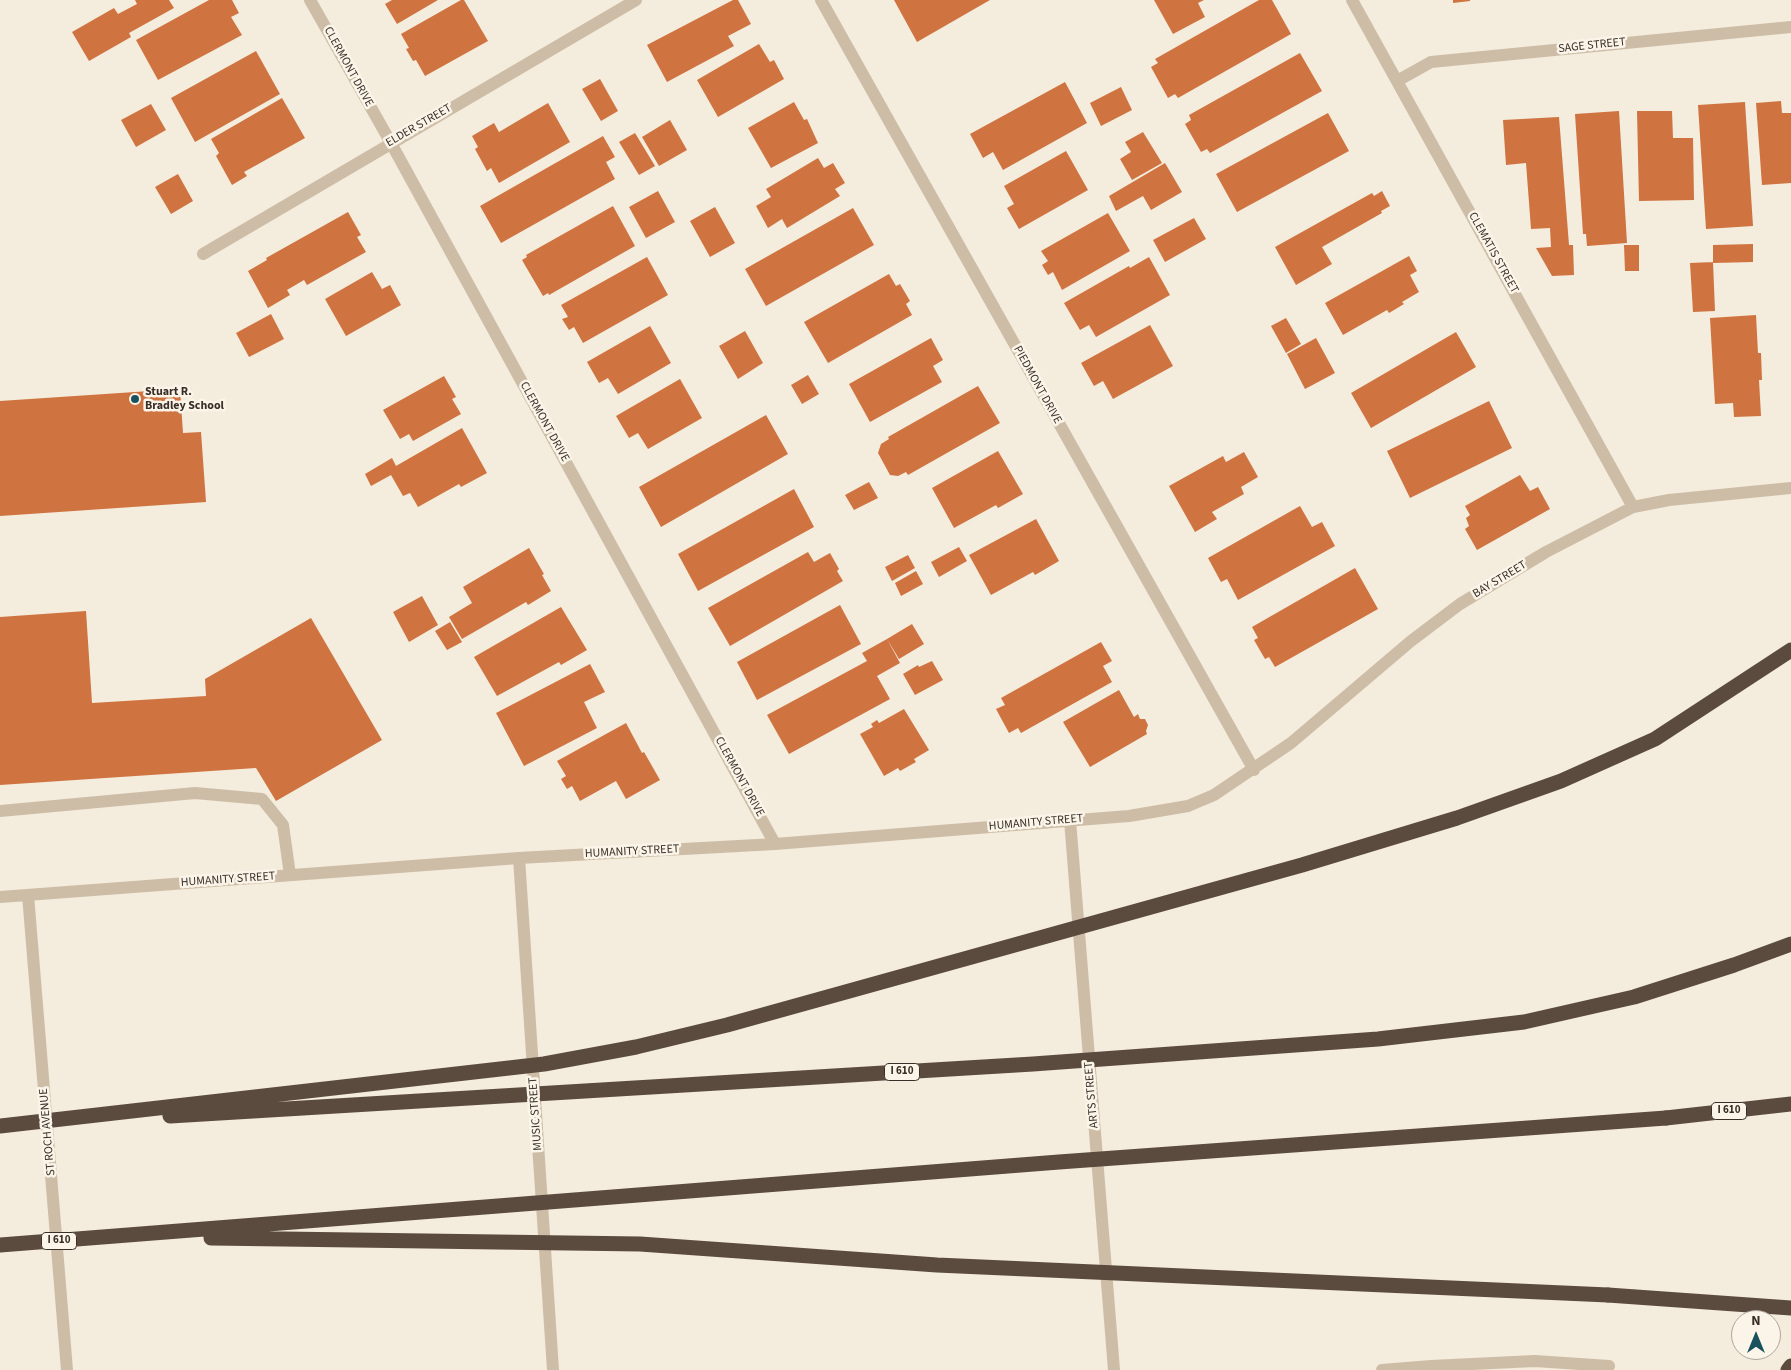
<!DOCTYPE html>
<html>
<head>
<meta charset="utf-8">
<style>
	body { margin:0 }
	#map { position:relative; width:1791px; height:1370px; overflow:hidden; background:#f4ecdc; font-family:"Source Sans 3",sans-serif }
	canvas { display:block }
	.north { position:absolute; left:1731px; top:1310px; width:50px; height:50px; box-sizing:border-box; background:#fbf5e9; border:1px solid #ada69c; border-radius:50%; rotate:0deg; font-size:14px; font-weight:700; line-height:20px; text-align:center; color:#392f28 }
	.north::after { content:''; display:block; margin:auto; width:18px; height:22px; background:#1a515e; clip-path:polygon(50% 0,100% 100%,50% 72%,0 100%) }
</style>
</head>
<body>
<div id="map">
<canvas width="1791" height="1370"></canvas>
<div class="north">N</div>
</div>
<script>
const c = document.querySelector('canvas').getContext('2d');
c.lineJoin = 'round';
function paint(path, color) {
  c.fillStyle = color;
  c.fill(path, 'evenodd');
}
function trace(path, color, width, dash) {
  c.strokeStyle = color;
  c.lineWidth = width;
  c.lineCap = dash ? 'butt' : 'round';
  c.setLineDash(dash || []);
  c.stroke(path);
}
function label(font, color, halo, rows, align = 'center') {
  c.font = font + ' "Source Sans 3",sans-serif';
  c.lineWidth = 5;
  c.setLineDash([]);
  c.textBaseline = 'middle';
  c.strokeStyle = halo;
  c.fillStyle = color;
  for (const [text, x, y, turn = 0] of rows) {
    c.save();
    c.translate(x, y);
    c.rotate((+turn || 0) * Math.PI / 180);
    c.textAlign = isNaN(turn) ? turn : align;
    if (halo) c.strokeText(text, 0, 0);
    c.fillText(text, 0, 0);
    c.restore();
  }
}
const building = new Path2D(`
	M135,0H169L174,8L129,33L131,37L89,61L72,32L114,8L118,14L137,4Z
	M209,0H232L239,13L231,17L242,35L158,80L136,40Z
	M392,0H438L397,24L385,4Z
	M461,0H464L488,41L425,76L416,60L413,61L406,49L409,48L401,34Z
	M733,0H738L751,24L728,36L734,46L667,82L647,45Z
	M894,0H990L917,42Z
	M1154,0H1204L1198,3L1205,17L1173,34Z
	M1259,0H1272L1291,34L1178,98L1175,94L1168,98L1151,67L1158,63L1155,59Z
	M1453,0H1470V1L1453,3Z
	M759,44L770,62L774,60L784,79L718,117L697,80Z
	M256,51L280,94L195,142L171,98Z
	M1300,53L1322,91L1210,153L1207,149L1201,152L1185,124L1191,120L1189,115Z
	M600,79L618,111L601,121L582,89Z
	M1065,82L1087,123L1003,170L993,152L983,158L970,134Z
	M1121,87L1132,110L1101,126L1090,103Z
	M282,98L305,138L244,172L247,176L232,185L216,156L219,153L211,139Z
	M1781,101L1782,113H1791V183L1762,185L1756,103Z
	M794,102L804,120L807,119L818,143L771,168L748,128Z
	M1745,102L1753,226L1706,229L1698,105Z
	M548,103L570,142L499,183L491,168L487,171L475,149L478,147L472,136L494,123L499,132Z
	M151,104L166,130L136,147L121,120Z
	M1619,111L1627,243L1587,246L1586,234H1583L1575,114Z
	M1637,111H1672L1673,138H1693L1694,200L1639,201Z
	M1328,113L1349,151L1237,212L1216,174Z
	M1559,117L1569,245H1573L1574,275L1552,276L1536,248L1551,247L1550,228L1531,229L1526,163L1506,165L1503,120Z
	M670,120L687,150L659,166L642,137Z
	M1143,132L1162,163L1132,180L1120,159L1131,152L1125,142Z
	M635,133L655,166L639,175L619,142Z
	M603,136L615,157L606,162L615,179L501,243L480,206Z
	M1066,151L1088,190L1019,229L1007,208L1014,204L1004,186Z
	M818,158L824,168L833,163L845,183L835,189L840,196L787,228L782,219L768,228L756,206L771,197L766,189Z
	M1165,163L1182,192L1151,210L1143,196L1116,211L1109,196Z
	M178,174L193,201L171,214L155,187Z
	M658,191L675,222L646,238L629,207Z
	M1382,191L1390,206L1381,211L1382,213L1322,247L1332,264L1296,285L1275,247L1372,193L1374,196Z
	M613,206L635,246L549,295L548,293L543,296L522,260L527,257L526,255Z
	M715,207L735,243L710,257L690,221Z
	M853,208L874,245L766,306L745,269Z
	M348,212L361,235L357,237L366,252L307,285L304,280L287,290L290,295L268,308L248,271L267,260L266,258Z
	M1108,213L1130,251L1062,290L1053,272L1048,275L1042,265L1048,261L1041,251Z
	M1194,218L1206,239L1165,262L1153,240Z
	M1753,244V262L1713,263V245Z
	M1624,245H1639V271H1625Z
	M1409,256L1417,271L1410,275L1419,292L1402,302L1404,304L1389,313L1387,310L1343,335L1325,303Z
	M647,257L668,295L583,343L574,327L569,330L562,319L568,317L561,305Z
	M1149,257L1170,295L1096,337L1089,325L1080,330L1064,303L1129,266L1130,268Z
	M1713,262L1715,311L1693,312L1690,263Z
	M372,272L382,289L390,285L401,305L346,336L325,299Z
	M889,274L896,286L900,284L910,301L906,304L912,315L828,363L804,322Z
	M271,314L284,339L249,357L236,333Z
	M1756,315L1758,353H1761L1762,380H1759L1761,416L1734,417L1733,403L1715,404L1710,318Z
	M1286,318L1301,344L1286,353L1271,326Z
	M1150,325L1173,366L1113,399L1103,381L1094,386L1081,363Z
	M650,326L671,363L618,394L608,378L599,383L587,362Z
	M745,331L763,363L738,379L719,346Z
	M1456,332L1476,367L1371,428L1351,393Z
	M931,338L943,360L933,366L942,382L870,422L849,384Z
	M1316,338L1335,373L1305,389L1287,354Z
	M808,375L819,394L802,404L791,385Z
	M444,376L456,397L452,399L461,414L413,441L409,434L400,439L383,410Z
	M680,379L702,418L648,449L638,433L629,438L616,416Z
	M978,386L1000,423L908,475L906,472L898,476L890,475L878,453L881,444L889,439L888,437Z
	M180,389L183,433L201,432L206,502L0,516V401Z
	M1489,401L1512,448L1410,498L1387,451Z
	M766,415L788,454L661,527L639,487Z
	M462,428L487,473L461,487L459,484L418,507L410,493L403,496L391,475L371,486L365,474L392,458L396,466Z
	M998,451L1023,494L998,508L996,505L954,528L932,488Z
	M1244,452L1258,477L1241,487L1244,494L1212,512L1217,519L1195,532L1169,486L1223,456L1226,462Z
	M1520,475L1530,491L1538,487L1550,509L1477,550L1465,529L1469,526L1466,518L1470,515L1465,506Z
	M869,482L878,498L854,510L845,495Z
	M794,489L814,527L698,591L678,554Z
	M1300,506L1312,527L1322,522L1335,546L1238,600L1227,579L1221,582L1208,558Z
	M1036,519L1059,561L1035,575L1033,572L991,595L969,555Z
	M959,547L967,561L939,577L931,562Z
	M529,548L544,574L542,575L551,591L528,605L526,602L462,639L449,617L472,603L463,587Z
	M808,552L814,562L830,553L839,569L837,571L843,581L730,646L708,608Z
	M908,555L915,568L892,581L885,567Z
	M1355,568L1378,609L1275,667L1269,657L1265,659L1254,640L1258,638L1252,627Z
	M916,571L923,584L901,596L895,583Z
	M422,596L438,625L409,642L393,612Z
	M840,605L861,644L757,700L737,662Z
	M561,607L587,650L561,665L559,662L497,696L474,657Z
	M86,611L92,703L206,696L205,679L311,618L382,740L276,801L256,768L0,785V617Z
	M450,622L462,642L447,650L435,631Z
	M912,624L924,644L899,659L887,639Z
	M887,639L900,663L877,676L890,699L789,754L767,715L867,661L862,653Z
	M1101,642L1112,661L1103,666L1112,682L1021,733L1018,728L1009,733L996,709L1005,705L1001,698Z
	M932,661L943,680L915,695L903,674L918,665L919,667Z
	M590,664L605,692L584,702L597,728L524,766L496,713Z
	M1119,690L1134,717L1138,714L1140,719H1145L1148,725L1146,731L1147,734L1090,767L1063,722Z
	M904,709L929,750L914,759L916,762L900,771L898,768L884,776L860,734L873,727L871,724L877,720L879,723Z
	M626,723L642,753L644,752L660,780L626,799L616,781L580,801L572,786L567,789L561,779L566,776L557,761Z`);
const minor = new Path2D(`
	M310,0L391,143L775,844
	M821,0L1254,770
	M1352,0L1633,507
	M1397,81L1431,62L1791,27
	M203,254L636,0
	M0,811L195,793L262,799L283,825L290,875
	M1070,820L1114,1370
	M519,858L553,1370
	M28,895L67,1370
	M0,897L519,858L775,844L1129,816L1188,806L1214,795L1291,743L1411,641L1460,604L1546,552L1633,507L1669,500L1791,488
	M1382,1370L1431,1366L1535,1361L1609,1366`);
const highway = new Path2D(`
	M1666,1118L1791,1104
	M1608,1295L1791,1308
	M1788,1370L1791,1366`);
const highwayBridge = new Path2D(`
	M170,1116L1033,1064L1378,1039L1524,1022L1634,997L1734,965L1791,944
	M0,1126L544,1064L636,1047L727,1025L1302,865L1457,818L1561,781L1655,739L1791,650
	M211,1238L640,1244L937,1265L1608,1295
	M0,1245L1059,1162L1666,1118`);
const markers = [
	[135,399,5,"#1a515e"]
];
const shields = [
	[902,1072,35],
	[1729,1111,35],
	[59,1241,35]
];
const shieldNames = [
	["I 610",902,1072],
	["I 610",1729,1111],
	["I 610",59,1241]
];
const streetNames = [
	["SAGE STREET",1592,46,-6],
	["CLERMONT DRIVE",348,67,61],
	["ELDER STREET",419,126,-30],
	["CLEMATIS STREET",1493,253,61],
	["PIEDMONT DRIVE",1037,385,61],
	["CLERMONT DRIVE",544,422,61],
	["BAY STREET",1500,580,-31],
	["CLERMONT DRIVE",739,777,61],
	["HUMANITY STREET",1036,823,-5],
	["HUMANITY STREET",632,852,-3],
	["HUMANITY STREET",228,880,-4],
	["ARTS STREET",1092,1095,-95],
	["MUSIC STREET",536,1114,-94],
	["ST ROCH AVENUE",48,1132,-95]
];
const poiNames = [
	["Stuart R.",145,392],
	["Bradley School",145,406]
];
paint(building, '#cf7340');
trace(minor, '#cdbda7', 12);
trace(highway, '#5b4b3e', 15);
trace(highwayBridge, '#5b4b3e', 15);
for (const [x, y, r, color] of markers) {
  const dot = new Path2D();
  dot.arc(x, y, r, 0, 2 * Math.PI);
  c.fillStyle = color;
  c.fill(dot);
  trace(dot, '#fbf5e9', 2);
}
for (const [x, y, w] of shields) {
  const box = new Path2D();
  box.roundRect(x - w / 2, y - 8.5, w, 17, 4);
  c.fillStyle = '#fbf5e9';
  c.fill(box);
  trace(box, '#392f28', 1);
}
label('bold 11px', '#392f28', null, shieldNames);
label('12px', '#392f28', '#fbf5e9', streetNames);
label('bold 12px', '#392f28', '#fbf5e9', poiNames, 'left');
</script>
</body>
</html>
